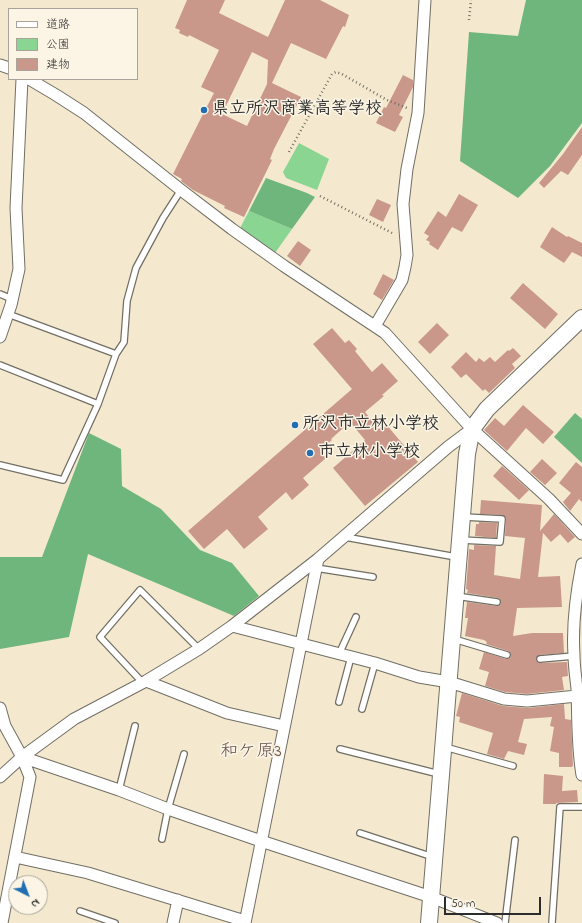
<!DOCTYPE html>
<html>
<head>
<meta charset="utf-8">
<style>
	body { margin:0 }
	#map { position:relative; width:582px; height:923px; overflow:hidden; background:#f4e9cf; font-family:"Indie Flower","Klee One",sans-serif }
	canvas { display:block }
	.legend { position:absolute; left:8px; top:8px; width:130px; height:72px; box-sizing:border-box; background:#fcf5e5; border:1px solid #a8a49b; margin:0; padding:5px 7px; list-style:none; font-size:12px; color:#2b2b2b }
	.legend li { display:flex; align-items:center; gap:8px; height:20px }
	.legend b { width:20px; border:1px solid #a8a49b }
	.north { position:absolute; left:8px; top:875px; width:40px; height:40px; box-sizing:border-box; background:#fcf5e5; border:1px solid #a8a49b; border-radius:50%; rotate:138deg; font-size:11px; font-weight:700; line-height:16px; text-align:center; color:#2b2b2b }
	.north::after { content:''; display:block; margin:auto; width:14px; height:18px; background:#1f6fb2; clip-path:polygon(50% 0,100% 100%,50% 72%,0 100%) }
	.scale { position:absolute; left:444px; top:897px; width:97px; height:18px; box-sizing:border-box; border:2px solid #2b2b2b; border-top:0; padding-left:5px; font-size:12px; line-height:14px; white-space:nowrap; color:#2b2b2b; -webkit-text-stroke:3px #fcf5e5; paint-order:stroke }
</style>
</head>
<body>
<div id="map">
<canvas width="582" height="923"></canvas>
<ul class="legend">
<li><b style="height:5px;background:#fff"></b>道路</li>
<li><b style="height:11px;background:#8ad592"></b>公園</li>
<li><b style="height:11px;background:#ca978b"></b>建物</li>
</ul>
<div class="north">N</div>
<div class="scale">50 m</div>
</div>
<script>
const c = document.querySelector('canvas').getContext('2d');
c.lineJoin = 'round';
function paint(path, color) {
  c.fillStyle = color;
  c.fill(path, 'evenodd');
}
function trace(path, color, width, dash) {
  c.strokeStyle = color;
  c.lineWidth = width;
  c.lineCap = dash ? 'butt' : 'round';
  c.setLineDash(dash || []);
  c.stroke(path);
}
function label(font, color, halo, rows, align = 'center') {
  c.font = font + ' "Indie Flower","Klee One",sans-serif';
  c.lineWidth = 3;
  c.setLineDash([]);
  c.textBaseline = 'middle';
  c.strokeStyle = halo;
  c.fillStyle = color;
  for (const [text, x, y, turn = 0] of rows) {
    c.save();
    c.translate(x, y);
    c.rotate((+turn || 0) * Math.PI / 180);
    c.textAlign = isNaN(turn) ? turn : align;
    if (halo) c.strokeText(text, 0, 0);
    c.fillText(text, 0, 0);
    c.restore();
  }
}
const green = new Path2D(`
	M299,143L329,159L317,190L286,178L283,172Z
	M249,211L292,229L275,253L240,228Z`);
const forest = new Path2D(`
	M526,0H582V123L550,166L518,198L460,161L469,32L518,36Z
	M266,178L307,193L315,197L292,229L249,211Z
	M575,413L582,419V463L554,437Z
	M89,433L121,449L122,486L161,509L200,550L232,563L259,596L234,616L88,554L69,637L0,649V557H42Z`);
const building = new Path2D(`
	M187,0H225L219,13L268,37L285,0H320L349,15L345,27L343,26L326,59L291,43L272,83L301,97L274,149L270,159L272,160L244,217L224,208L225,206L193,190L181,181L182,179L173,174L204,112L214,93L201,87L219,50L189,35L188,37L179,33L180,30L175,28ZM252,52L268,60L267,84L247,126L222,114Z
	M403,75L413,80V87L399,115L403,117L395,132L376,123L384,107L386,108Z
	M582,127V155L568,175L561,171L544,188L539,183L563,154Z
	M459,194L478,205L462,232L452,227L438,250L429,244L430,242L426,240L429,236L424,233L438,211L446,217Z
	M377,199L391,205L383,222L369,215Z
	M552,227L567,237L568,236L582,243V257L572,252L564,263L540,247Z
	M298,241L311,250L300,266L287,256Z
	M383,274L394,280L382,300L373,294Z
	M523,283L558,314L545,329L510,298Z
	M437,323L449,335L430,354L418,342Z
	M332,328L345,343L349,340L357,349L355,351L372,372L382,363L398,381L382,395L384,396L365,412L379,429L385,423L418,462L365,506L333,468L365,440L350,422L331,439L332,440L320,450L326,458L303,478L309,485L292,500L286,492L258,517L268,529L244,549L227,529L204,549L188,531L352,389L313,344Z
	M513,348L521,356L512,364L515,368L489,393L485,389L483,391L466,374L461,378L451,367L466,352L476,362L479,358L484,362L490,357L495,362L508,350L509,351Z
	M523,405L554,432L543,444L526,428L507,451L484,430L495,418L504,426Z
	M542,459L557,473L545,485L530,472Z
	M576,462L582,467V502L579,499L570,511L563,502L571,493L559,483Z
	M502,466L529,490L519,500L493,476Z
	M481,500L542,505L540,531L554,514L575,537L568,543L560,534L551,542L543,533L538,577L560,576L562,607L517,608L513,636L532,633H563L564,653L539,655L536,659L537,662L540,663L567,662L568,676L562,677L564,690L527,694L505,692L485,686L489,672L479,669L484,652L506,659L510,658L511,654L508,651L486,644L487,642L484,640L465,636L468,618H465L467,602L496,606L500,605L501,602L500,599L498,598L467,593L468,590L466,589L469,549L474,550V545L496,546L494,575L520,579L525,538L505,536L506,517L502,515L480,514Z
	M479,522L497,523L496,538L475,536L476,524H479Z
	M462,693L503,706L528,708L564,704L565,719L571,720L573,766L571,767H559V753L550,751L554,727L550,726L552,717L524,719L518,742L527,744L524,755L508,751L504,759L487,754L493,733L459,722L460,717L456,716Z
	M544,774L563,776L562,791L577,790L578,802L556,803V804H543Z`);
const path = new Path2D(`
	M469,20L471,0
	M289,152L332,74L336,72L342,74L387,100L407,108
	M320,196L394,234`);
const lane = new Path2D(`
	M0,294L12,299
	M8,314L116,354L124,342L127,301L136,268L163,218L181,190
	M0,365L98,404
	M0,465L63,480L98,404L116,354
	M345,537L456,557
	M461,540L500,542L502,519L464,517
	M316,568L373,577
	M456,596L497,602
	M454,639L507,655
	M339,654L356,617
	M540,659L574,656
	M143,683L100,637L140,590L199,649
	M339,702L351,657
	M362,709L375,663
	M445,747L513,766
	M340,749L439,774
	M119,790L135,726
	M360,833L433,857
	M162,839L168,809L184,754
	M80,911L115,923
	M505,923L515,840
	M552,923L560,807H582`);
const street = new Path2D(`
	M0,65L9,68
	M29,79L56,95L84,113L181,190L232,229L284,266L385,333L472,429L549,499L582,534
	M375,326L402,280L405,267L407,255L403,204L407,169L418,113L425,0
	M0,337L11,305L19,269L16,208L22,79
	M582,564C576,594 572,625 574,655C574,667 576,678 577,689C578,718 577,746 582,775
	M232,626L375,663L419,677L449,682L504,699L527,701L577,696
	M146,681L227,713L284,726
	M0,708L5,726L22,757L30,777L2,923
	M22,757L119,790L168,809L261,841L431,897L497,923
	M0,777L22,757L74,719L146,681L199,649L232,626L318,559L448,447L472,429
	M15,857L88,873L245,921
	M173,923L178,900
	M245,923L318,559`);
const secondary = new Path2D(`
	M429,923L467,454L472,429L487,409L582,318`);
const markers = [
	[204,110,4,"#1f6fb2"],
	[295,425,4,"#1f6fb2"],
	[310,453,4,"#1f6fb2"]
];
const poiNames = [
	["県立所沢商業高等学校",212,110],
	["所沢市立林小学校",303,425],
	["市立林小学校",318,453]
];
const neighbourhoodNames = [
	["和ケ原3",251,753]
];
paint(green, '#8ad592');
paint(forest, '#6fb67c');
paint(building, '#ca978b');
trace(lane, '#716e64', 8);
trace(street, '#716e64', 13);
trace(secondary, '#716e64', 18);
trace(path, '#716e64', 2.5, [1, 3]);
trace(lane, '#fff', 5.5);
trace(street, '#fff', 11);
trace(secondary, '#fff', 16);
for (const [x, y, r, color] of markers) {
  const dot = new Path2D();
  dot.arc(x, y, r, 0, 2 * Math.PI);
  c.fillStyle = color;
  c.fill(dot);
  trace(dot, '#fcf5e5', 1.5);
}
label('bold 17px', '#2b2b2b', '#fcf5e5', poiNames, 'left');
label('18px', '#63514d', '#fcf5e5', neighbourhoodNames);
</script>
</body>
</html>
